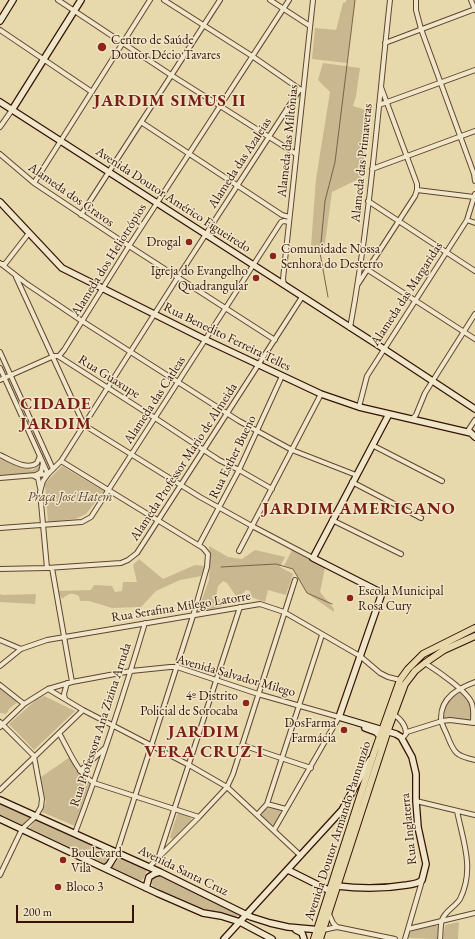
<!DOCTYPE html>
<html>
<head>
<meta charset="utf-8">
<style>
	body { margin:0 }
	#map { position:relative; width:475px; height:939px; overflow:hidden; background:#e8d9ac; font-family:"EB Garamond",serif }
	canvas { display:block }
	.scale { position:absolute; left:16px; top:905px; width:118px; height:18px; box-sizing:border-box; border:2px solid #341306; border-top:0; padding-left:5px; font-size:12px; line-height:14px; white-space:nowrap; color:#341306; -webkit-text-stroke:3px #f0e6c9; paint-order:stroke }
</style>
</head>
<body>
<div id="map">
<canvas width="475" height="939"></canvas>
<div class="scale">200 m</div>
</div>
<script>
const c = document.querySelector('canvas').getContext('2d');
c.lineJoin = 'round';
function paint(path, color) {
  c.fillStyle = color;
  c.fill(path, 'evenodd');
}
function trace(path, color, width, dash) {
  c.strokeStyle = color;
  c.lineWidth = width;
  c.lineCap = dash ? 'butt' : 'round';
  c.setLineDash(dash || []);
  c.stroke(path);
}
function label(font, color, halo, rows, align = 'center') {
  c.font = font + ' "EB Garamond",serif';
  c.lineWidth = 3;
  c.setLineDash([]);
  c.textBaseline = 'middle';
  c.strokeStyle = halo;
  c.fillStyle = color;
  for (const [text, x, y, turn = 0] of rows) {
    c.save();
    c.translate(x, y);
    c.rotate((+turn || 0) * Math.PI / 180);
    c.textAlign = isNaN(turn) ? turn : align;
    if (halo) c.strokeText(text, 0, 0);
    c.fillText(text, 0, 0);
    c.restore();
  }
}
const green = new Path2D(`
	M346,0H355L347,63L312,59L315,28L336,30L343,3L346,2Z
	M323,63L360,68L356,96L353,106L372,112L361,178L332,192L324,250L311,246L316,179L330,92L318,80Z
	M0,458L27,469L32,470L38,466L39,467V471L36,473L0,475Z
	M62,466L104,491L86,514L75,519L48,522L45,484L49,479Z
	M209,546L228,557L242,559L255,550L285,557L280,567L293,574L286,595L268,590L265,602L251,597L250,591L246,590L238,599L227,583L223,581L218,586L216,596L225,605L209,610L199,608L209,580L210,558Z
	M292,550L325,568L320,592L334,609V612L307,593L293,569L284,566Z
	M139,559L163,579L195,565L205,566L201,576L180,580L156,591L141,607L112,608L89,601H80L79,596C71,592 68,594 62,599L58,591L91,590L94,585L112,586L115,592L122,591L123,582H137L133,565Z
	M0,594L2,595L36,594L35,604L0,602Z
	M0,688L18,702L10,708L6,714L0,713Z
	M459,691C473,701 472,706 472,721L444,718C445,706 449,698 459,691Z
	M44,696L75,711L34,750L9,724L36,700Z
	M70,757L82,777L90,783L75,826L42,812L46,802L41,777Z
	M0,801L29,815L30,818L22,826L0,816Z
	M268,808L279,809L281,812L276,823L273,825L261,816L265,810Z
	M179,813L185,814L191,818L192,821L175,838L172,839L170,837L177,815Z
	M36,820H38L108,851C113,858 110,863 103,866L28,830Z
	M119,857L147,870L144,878L140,881L137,880L111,867L116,863Z
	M160,874L223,905L238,915L235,918L207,910L154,887C150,883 152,879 154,875Z
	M459,922L458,939H443L445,925Z
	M436,925L438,927L437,939L408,938L409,933L412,931Z`);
const stream = new Path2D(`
	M328,297L320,253L325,201L335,162L355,0
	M221,567L276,564L293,569L307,593L332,604`);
const street = new Path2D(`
	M58,0L171,75L296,154
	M164,0L252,56L301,90
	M270,0L310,26
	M416,0V10L421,29L474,174L475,181
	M471,0L475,10
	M0,30L92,92
	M385,43L475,9
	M379,105L475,70
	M141,122L282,215L289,217
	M0,127L12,110
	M0,154L34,183L129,246L275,340
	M372,169L475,131
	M34,183L150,0
	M417,190L474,197
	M368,201L475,271
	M81,215L220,0
	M467,220L475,223
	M0,263L27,284L82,321L239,421L292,450L356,475
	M0,264H5L29,233
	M368,270L475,339
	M16,277L84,425L200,497L252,526L313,558
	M358,284L415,196L417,190V184L381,87
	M284,285L283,279L313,0
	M350,328C370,220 378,109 390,0
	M0,352L53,469
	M53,356H59L64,350L129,246L289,0
	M58,356L155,418L219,460L239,470L272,489
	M0,368L48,474L43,481L40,492L47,568
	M0,380L54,356
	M359,407L367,376L467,220L475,194
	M412,419L416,415L425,393L475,314
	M471,433L469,429L475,420
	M372,445L442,481
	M0,455C11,460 27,471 37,463L40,456
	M61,461L203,548L208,554L207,567L193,616L117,852
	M0,478L48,474L61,461L178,277L300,89
	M352,482L421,518
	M40,488L38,478L34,476L41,472L43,463
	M332,520L401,554
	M0,528L82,522L91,517L281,222L284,221L289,222
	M199,545L239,470L282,376
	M239,551L321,394
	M52,568L72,682
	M0,569L47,568L121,563L128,560L137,553L302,297
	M0,640L21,649
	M425,663C436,670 469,692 472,704C474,710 473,717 473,723
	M0,666L21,649L47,640L260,604L284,612L360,656L380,673L388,677L400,680
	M475,682C459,688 441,697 441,718C441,724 445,730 447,735C454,753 456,756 475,760
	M0,685L24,704
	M48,689L83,710L189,765L227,787L301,856
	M65,699L64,694L67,683
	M393,714C401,719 406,725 406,734L402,739
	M0,722L34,756L42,799L41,807L36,816L22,829L0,875
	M0,727L24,704L48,689L72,682L131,671L170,667H177L258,694L339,717L274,830
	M407,732L442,721L450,720L474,723
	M59,733C69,750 77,773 94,783L199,817
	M242,745L311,768
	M80,771L105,748
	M0,790L83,710
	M416,801L475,815
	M267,804L286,809
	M257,815L267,804L322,635
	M75,833C101,764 124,694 145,623
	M159,856L240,607
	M149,867L199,817L227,787L233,774L295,580
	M329,914L333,923L337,927
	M408,929L475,913
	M323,930L337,927L395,939
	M405,939L422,881
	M440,939C441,933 440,926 442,920C445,911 455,907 460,899C475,869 463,841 457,811`);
const secondary = new Path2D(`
	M0,21L13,0
	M0,102L384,349L475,409
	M12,110L81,0
	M0,202L62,268L206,340L321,394L359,407L471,433L475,437
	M339,717L381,596L378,591L313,558L389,414
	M365,728L376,732L380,736
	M0,800L160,872L251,917L270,923L288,927L321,930
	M0,819L157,893L203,913L221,916L240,922L272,939
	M105,868L109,865L117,852
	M288,870L326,889L333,891
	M337,886C361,889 383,889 407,885C412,884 418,884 422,880L426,864L418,827L416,801V774L412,757L401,737L396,734L339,717
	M146,888L149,877L154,874L160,872
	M296,930L302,933L304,939
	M224,939L342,810L370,760`);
const primary = new Path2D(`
	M314,939L374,753L400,680L408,669L423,654L475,628
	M320,939L389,727L405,684L415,671L425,663L444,650L475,636`);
const markers = [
	[102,47,5,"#8f2418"],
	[189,242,4,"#8f2418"],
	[273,256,4,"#8f2418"],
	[256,278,4,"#8f2418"],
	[350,598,4,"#8f2418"],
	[246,703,4,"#8f2418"],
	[344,730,4,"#8f2418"],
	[63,860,4,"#8f2418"],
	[58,887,4,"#8f2418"]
];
const poiNames = [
	["Centro de Saúde",111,40],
	["Doutor Décio Tavares",111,55],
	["Drogal",181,242,"right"],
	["Comunidade Nossa",281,249],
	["Senhora do Desterro",281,264],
	["Igreja do Evangelho",248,271,"right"],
	["Quadrangular",248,286,"right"],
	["Escola Municipal",358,591],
	["Rosa Cury",358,606],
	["4º Distrito",238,696,"right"],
	["Policial de Sorocaba",238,711,"right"],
	["DosFarma",336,723,"right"],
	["Farmácia",336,738,"right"],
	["Boulevard",71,853],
	["Vila",71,868],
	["Bloco 3",66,887]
];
const streetNames = [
	["Alameda das Miltônias",288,141,-84],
	["Alameda das Azaleias",240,163,-57],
	["Alameda das Primaveras",362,163,-84],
	["Alameda dos Cravos",71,195,35],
	["Avenida Doutor Américo Figueiredo",173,200,33],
	["Alameda dos Heliotrópios",109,260,-58],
	["Alameda das Margaridas",407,294,-57],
	["Rua Benedito Ferreira Telles",227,337,26],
	["Rua Guaxupe",109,377,32],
	["Alameda das Catleas",155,400,-57],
	["Rua Esther Bueno",233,457,-64],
	["Alameda Professor Mario de Almeida",184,462,-57],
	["Rua Serafina Milego Latorre",181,607,-9],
	["Avenida Salvador Milego",236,676,16],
	["Rua Professora Ana Zizina Arruda",101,725,-72],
	["Rua Inglaterra",409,829,-96],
	["Avenida Doutor Armando Pannunzio",338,831,-72],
	["Avenida Santa Cruz",183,871,26]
];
const parkNames = [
	["Praça José Hatem",70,497]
];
const districtNames = [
	["JARDIM SIMUS II",170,101],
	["CIDADE",56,404],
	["JARDIM",56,424],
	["JARDIM AMERICANO",359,509],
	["JARDIM",204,732],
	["VERA CRUZ I",204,752]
];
paint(green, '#c9b790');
trace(stream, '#7b6248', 1);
trace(street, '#614430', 6);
trace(secondary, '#341306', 8);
trace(primary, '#341306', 8);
trace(street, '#f0e6c9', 4);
trace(secondary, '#f0e6c9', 5.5);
trace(primary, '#e8d9ac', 6);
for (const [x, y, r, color] of markers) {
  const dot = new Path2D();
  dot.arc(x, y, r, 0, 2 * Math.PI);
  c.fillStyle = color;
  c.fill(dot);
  trace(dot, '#f0e6c9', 1.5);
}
label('13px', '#341306', '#f0e6c9', poiNames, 'left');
label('13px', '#341306', '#f0e6c9', streetNames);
label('italic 13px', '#61442f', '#f0e6c9', parkNames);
c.letterSpacing = '1px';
label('bold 17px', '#7a1f14', '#f0e6c9', districtNames);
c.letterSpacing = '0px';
</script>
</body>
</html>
